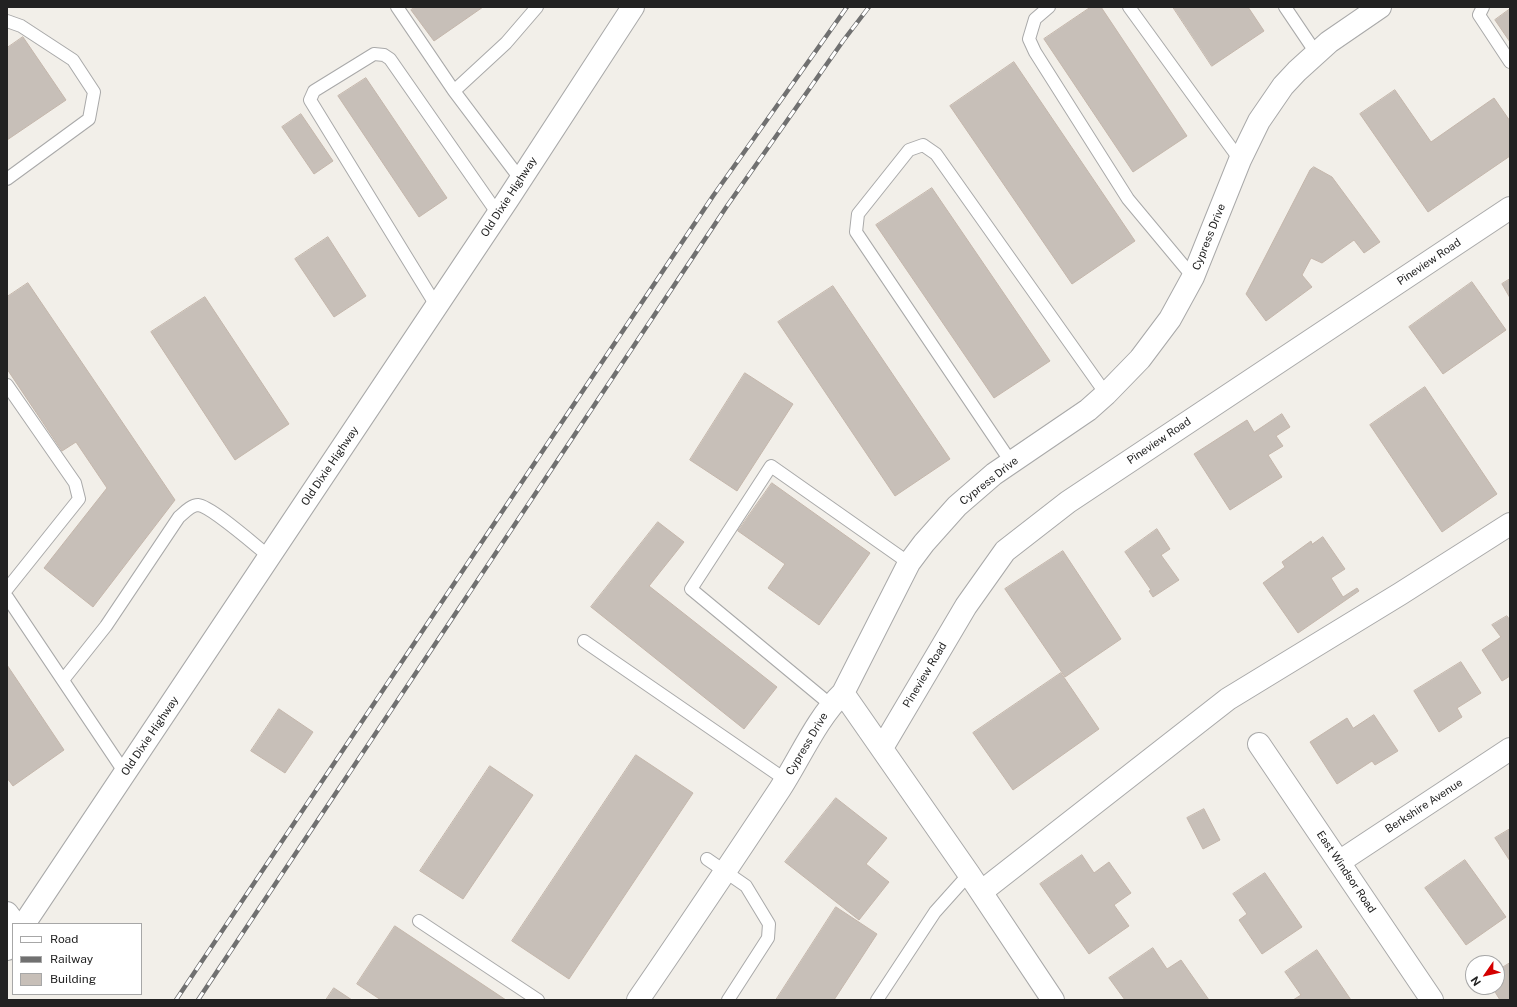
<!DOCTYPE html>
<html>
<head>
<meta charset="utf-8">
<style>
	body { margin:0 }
	#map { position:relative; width:1517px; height:1007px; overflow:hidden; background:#f2efe9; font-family:"Public Sans",sans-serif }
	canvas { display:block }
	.frame { position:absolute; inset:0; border:8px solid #222; pointer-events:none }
	.legend { position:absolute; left:12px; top:923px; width:130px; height:72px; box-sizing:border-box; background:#fff; border:1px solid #a7a7a7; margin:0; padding:5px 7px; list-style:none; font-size:12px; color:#222 }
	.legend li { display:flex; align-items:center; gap:8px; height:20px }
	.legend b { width:20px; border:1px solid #a7a7a7 }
	.north { position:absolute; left:1465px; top:955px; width:40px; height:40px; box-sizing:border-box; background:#fff; border:1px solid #a7a7a7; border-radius:50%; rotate:236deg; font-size:11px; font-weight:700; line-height:16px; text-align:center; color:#222 }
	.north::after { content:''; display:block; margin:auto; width:14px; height:18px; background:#d40000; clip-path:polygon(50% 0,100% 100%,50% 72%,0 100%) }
</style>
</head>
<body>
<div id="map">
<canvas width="1517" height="1007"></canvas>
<div class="frame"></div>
<ul class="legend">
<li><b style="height:5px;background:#fff"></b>Road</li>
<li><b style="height:5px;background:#707070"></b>Railway</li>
<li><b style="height:11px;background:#c7bfb8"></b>Building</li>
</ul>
<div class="north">N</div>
</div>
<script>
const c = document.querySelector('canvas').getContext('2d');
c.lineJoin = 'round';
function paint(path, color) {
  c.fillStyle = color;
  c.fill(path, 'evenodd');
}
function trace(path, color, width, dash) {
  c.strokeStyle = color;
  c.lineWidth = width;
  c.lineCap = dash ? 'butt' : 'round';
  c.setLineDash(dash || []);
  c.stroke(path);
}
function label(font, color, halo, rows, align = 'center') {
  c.font = font + ' "Public Sans",sans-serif';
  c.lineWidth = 3;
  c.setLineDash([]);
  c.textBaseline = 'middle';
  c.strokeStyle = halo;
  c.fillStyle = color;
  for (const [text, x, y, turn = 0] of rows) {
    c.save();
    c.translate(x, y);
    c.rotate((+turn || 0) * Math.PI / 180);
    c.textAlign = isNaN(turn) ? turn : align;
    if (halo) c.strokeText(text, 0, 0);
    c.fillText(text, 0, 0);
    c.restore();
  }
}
const building = new Path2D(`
	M416,7H483L434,41L411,10Z
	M1091,7H1101L1187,136L1133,172L1044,39Z
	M1173,7H1248L1264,31L1212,66Z
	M1510,9V42L1495,20Z
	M23,37L66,100L7,140V48Z
	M1014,62L1135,241L1072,284L950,106Z
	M366,78L447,198L419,217L338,96Z
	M1395,90L1431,142L1494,98L1510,121V156L1428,212L1360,114Z
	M301,114L333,161L314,174L282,127Z
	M1314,167L1332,177L1380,242L1364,253L1354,240L1322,263L1311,258L1302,275L1312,287L1266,321L1246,294L1310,170Z
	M932,188L1050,361L994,398L876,225Z
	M328,237L366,296L334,317L295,259Z
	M1510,279V298L1502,284Z
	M1472,282L1506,330L1443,374L1409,327Z
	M28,283L175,500L93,607L44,568L107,488L76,442L62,451L7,369V297Z
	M833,286L950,459L895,496L778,322Z
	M205,297L289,424L235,460L151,332Z
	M745,373L793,404L737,491L690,460Z
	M1425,387L1497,494L1442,532L1370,425Z
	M1282,414L1290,427L1276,436L1283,446L1268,455L1282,477L1230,510L1194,454L1247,420L1254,432Z
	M772,483L870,553L819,625L768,588L785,564L738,531Z
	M658,522L684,542L649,586L777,687L744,729L591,607Z
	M1157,529L1170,549L1161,555L1179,580L1153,597L1149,591L1151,590L1125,552Z
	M1323,537L1345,569L1331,578L1343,597L1357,588L1359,591L1298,633L1263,583L1285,567L1282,562L1311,541L1312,544Z
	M1063,551L1121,639L1065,677L1005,589Z
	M1507,616L1510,620V676L1502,681L1482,650L1501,637L1492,625Z
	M1461,662L1481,693L1457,708L1462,717L1439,732L1414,691Z
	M7,665L64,750L13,786L7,778Z
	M1061,673L1099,729L1013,790L973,733Z
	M279,709L313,732L285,773L251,751Z
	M1374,715L1398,751L1375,765L1372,761L1337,784L1310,742L1347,718L1353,728Z
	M636,755L693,793L569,979L512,941Z
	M490,766L533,795L463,899L420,871Z
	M836,798L887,838L866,864L889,882L859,920L785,862Z
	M1204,809L1220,840L1203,849L1187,818Z
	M1510,829V861L1495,838Z
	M1082,855L1094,873L1109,862L1131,893L1114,905L1129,926L1089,954L1040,884Z
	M1465,860L1506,917L1466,945L1425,888Z
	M1265,873L1302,927L1262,954L1239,920L1247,914L1233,894Z
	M836,907L877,934L834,1000H776Z
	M395,926L506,1000H381L357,984Z
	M1153,948L1167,969L1181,960L1209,1000H1125L1109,978Z
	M1317,950L1351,1000H1293L1301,995L1285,972Z
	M1510,963V1000H1500L1492,987H1497V971Z
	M334,988L352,1000H326Z`);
const service = new Path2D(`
	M397,7L454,91L521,180
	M1049,7L1035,19L1029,39L1035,52L1128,199L1193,277
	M1129,7L1240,160
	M1285,7L1316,53
	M1483,7L1479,15L1510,62
	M7,21L21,26L73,60L94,92L89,119L7,179
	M454,91L506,43L537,7
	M437,307L310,100L314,91L374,54L384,55L390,59L498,214
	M7,385L75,483L79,499L7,589
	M1011,462L856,232L858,214L909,150L923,145L936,154L1106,394
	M7,597L125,773
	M584,641L786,780
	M63,680L106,626L179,517C184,513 191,505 198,505C211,506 257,547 270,557
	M831,705L691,589L771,466L909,563
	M707,859L746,886L769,924L768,938L728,1000
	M419,921L538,1000
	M877,1000L935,912L969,874`);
const minor = new Path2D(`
	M843,693L969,874L1053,1000
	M1259,744L1432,1000
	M882,748L966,606L1005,551L1068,502L1510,208
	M1339,862L1510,749
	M981,892L1228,699L1400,594L1510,524
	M7,913L15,924
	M638,1000C686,930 733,860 780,789C800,758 817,718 843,693L909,563L924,543L957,506L994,474L1088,410L1106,394L1140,359L1170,319L1193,277L1240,160L1259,121L1283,86L1297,71L1329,42L1380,7`);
const tertiary = new Path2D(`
	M24,924L508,199L633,7
	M7,949L13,940`);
const rail = new Path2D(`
	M176,1000L713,196L847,7
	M198,1000L727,206L843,41L869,7`);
const streetNames = [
	["Old Dixie Highway",509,197,-57],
	["Cypress Drive",1209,237,-68],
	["Pineview Road",1429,262,-34],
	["Pineview Road",1159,441,-34],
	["Old Dixie Highway",330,466,-56],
	["Cypress Drive",989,481,-38],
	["Pineview Road",925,675,-59],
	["Old Dixie Highway",150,736,-56],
	["Cypress Drive",807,744,-59],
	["Berkshire Avenue",1424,806,-33],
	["East Windsor Road",1346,872,56]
];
paint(building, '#c7bfb8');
trace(building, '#c4b6ab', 1);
trace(service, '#a9a9a9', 14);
trace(minor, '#a9a9a9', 24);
trace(tertiary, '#a9a9a9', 24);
trace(service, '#fff', 12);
trace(minor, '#fff', 22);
trace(tertiary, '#fff', 22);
trace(rail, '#707070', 4.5);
trace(rail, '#fff', 3, [9]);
label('11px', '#222', '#fff', streetNames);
</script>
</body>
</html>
